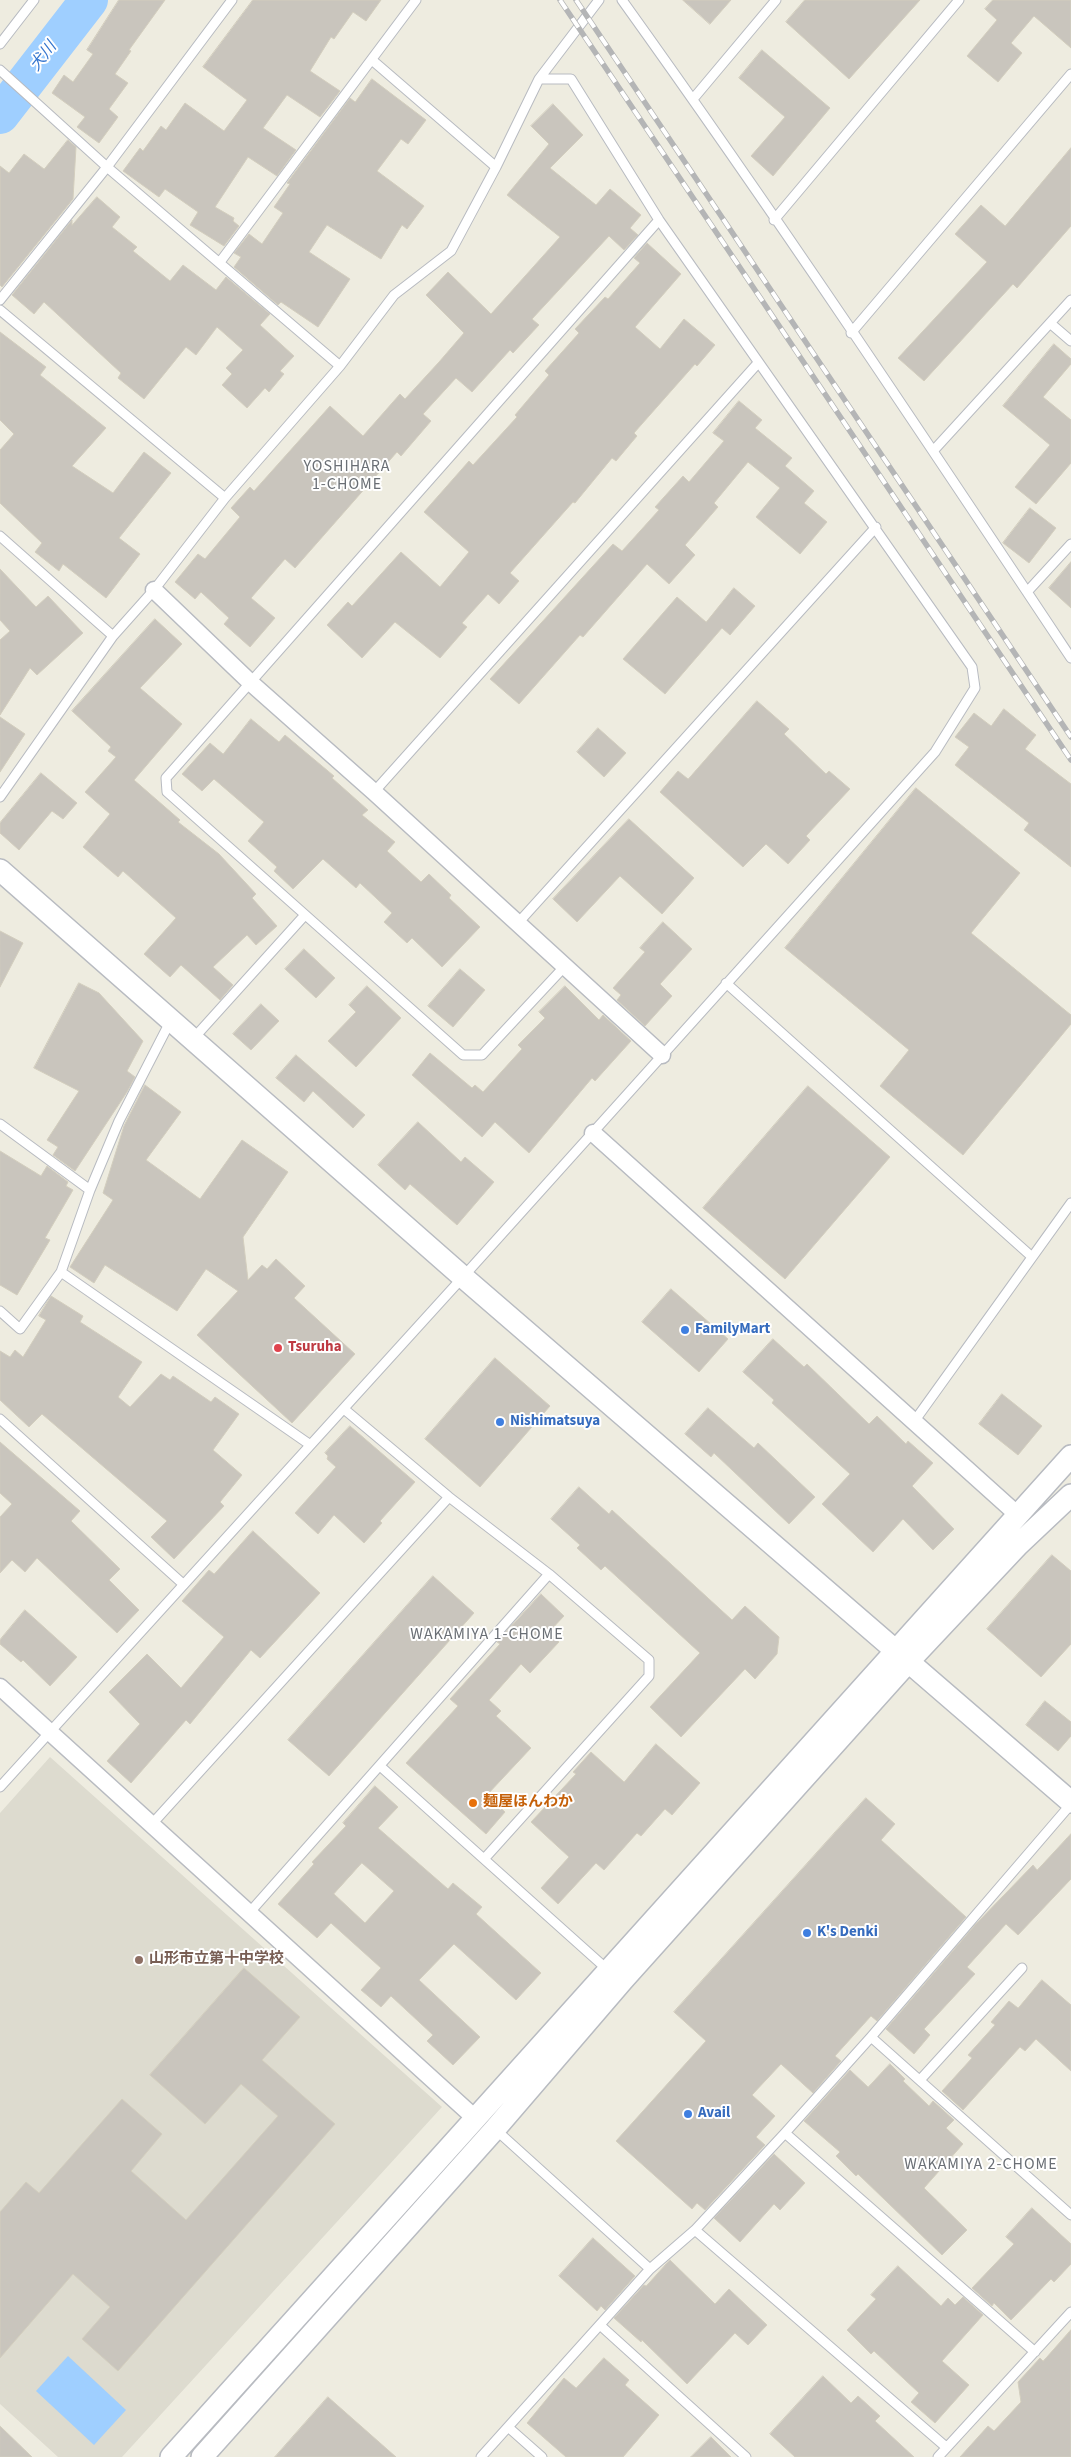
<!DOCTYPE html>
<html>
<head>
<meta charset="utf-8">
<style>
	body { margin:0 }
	canvas { display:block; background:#eeece0 }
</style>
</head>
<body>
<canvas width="1071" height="2457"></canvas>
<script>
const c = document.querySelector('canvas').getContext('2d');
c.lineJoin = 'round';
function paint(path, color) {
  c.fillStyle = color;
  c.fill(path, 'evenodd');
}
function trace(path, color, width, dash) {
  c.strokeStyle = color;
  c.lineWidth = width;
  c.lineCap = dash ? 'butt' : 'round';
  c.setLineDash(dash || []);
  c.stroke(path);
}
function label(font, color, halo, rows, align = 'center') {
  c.font = font + ' "Source Sans 3","Noto Sans JP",sans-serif';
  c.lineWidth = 4;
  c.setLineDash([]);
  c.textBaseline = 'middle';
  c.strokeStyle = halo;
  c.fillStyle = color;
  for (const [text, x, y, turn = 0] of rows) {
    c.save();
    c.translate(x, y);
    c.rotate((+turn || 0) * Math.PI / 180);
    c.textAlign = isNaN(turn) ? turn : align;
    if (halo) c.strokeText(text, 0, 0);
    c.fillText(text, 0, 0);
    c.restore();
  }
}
const education = new Path2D(`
	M50,1757L442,2107L122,2457H58L0,2404V1813Z`);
const water = new Path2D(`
	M68,2356L126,2410L94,2445L36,2391Z`);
const river = new Path2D(`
	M0,115L89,0`);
const building = new Path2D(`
	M119,0H165L129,50L131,51L115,74L128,83L109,109L118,117L99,143L77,127L85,117L52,93L64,75L73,82L93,54L87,50Z
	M253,0H381L366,21L353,12L334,39L331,37L310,71L340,91L320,117L287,95L263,128L296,150L277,176L248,157L215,207L234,218L233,221L239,226L224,246L190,225L198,212L165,189L159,197L123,171L140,148L143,151L161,126L166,130L185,103L224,131L247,100L203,67Z
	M683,0H731L710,24Z
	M805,0H920L849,79L786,22Z
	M993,0H1071V48L1034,16L1011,43L1022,53L998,82L967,56L997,20L985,9Z
	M762,50L830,108L773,176L751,156L785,117L739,78Z
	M372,79L426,120L408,144L401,139L377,171L424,206L407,229L402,225L381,259L327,225L309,252L350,279L318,327L281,302L278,305L234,267L241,257L234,253L249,234L262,244L283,213L274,207L290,184L287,183L350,98L355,102Z
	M553,104L583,135L550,168L596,205L610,189L641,215L630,228L638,235L624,250L609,236L532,319L539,325L513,353L510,350L472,392L456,378L423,414L431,421L401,456L397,452L295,568L285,559L251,598L275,618L250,647L224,624L229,618L201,592L195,599L175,582L198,554L205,559L240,517L231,508L250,487L254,491L330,406L363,436L400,394L405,399L439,362L464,333L426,295L448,272L491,314L560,237L507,195L549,144L531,126Z
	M68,140L76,147L73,199L2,287L0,285V166L9,173L24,154L44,169Z
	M1071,148V226L1017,288L1013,284L924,381L898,358L987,262L955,234L981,205L1005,226Z
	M97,197L120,217L112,227L137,247L133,251L170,281L183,265L216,290L226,277L270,314L260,325L294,356L280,371L284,374L269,392L265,388L247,408L222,385L232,374L226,368L243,350L217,327L196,355L186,347L144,399L118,378L121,373L44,302L34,314L12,295L72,220V225Z
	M647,243L681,274L635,327L660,349L684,319L715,345L697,366L695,364L634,433L637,436L616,461L612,458L575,503L573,502L510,573L519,581L499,604L488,594L462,623L467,627L440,658L395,622L362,658L327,625L348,602L352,606L401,552L440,587L469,552L424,512L469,461L473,465L517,417L515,415L549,375L545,371L579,333L575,329L605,297L608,299L640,263L634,258Z
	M0,332L46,367L40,375L106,428L72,466L113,493L144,452L171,473L119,538L140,554L106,598L63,564L59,571L35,552L42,543L0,503V450L14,434L0,420Z
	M1054,344L1071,359V364L1043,397L1071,420V463L1036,504L1015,487L1050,445L1003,406Z
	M739,401L762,420L755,428L792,458L785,466L814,491L804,503L827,522L800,554L756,517L780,488L748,462L714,503L718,507L685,545L695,555L669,584L647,564L583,637L580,635L519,704L490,679L613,544L622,551L659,510L655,507L683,476L689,482L724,441L713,433Z
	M1030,508L1056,528L1029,563L1003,543Z
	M1071,562V608L1049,588Z
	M0,569L36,607L48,596L83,633L37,675L30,668L0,715V640L10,631L0,620Z
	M734,588L755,606L730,635L722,628L665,694L623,659L677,597L706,622Z
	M155,619L182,644L140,688L182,724L134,780L180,820L178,822L219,854L256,894L252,898L277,926L256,945L247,935L213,967L233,985L220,1000L181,965L170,977L144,954L176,918L123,871L118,877L83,847L110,814L85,792L116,757L108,751L111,747L72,711Z
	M757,701L789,729L784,734L826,774L829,771L850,789L806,836L810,840L788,864L766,844L743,867L660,792L678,771L688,779Z
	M1004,709L1036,735L1025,749L1071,784V867L1024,830L1029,823L955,765L969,747L955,737L974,713L991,726Z
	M0,717L25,734L0,772Z
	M251,719L279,742L285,735L334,776L332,778L368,810L362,815L395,842L387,851L421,882L429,874L451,895L449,898L480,927L442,967L412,938L407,943L384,922L392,913L360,883L356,888L323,859L293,889L274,871L277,867L248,841L264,822L214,779L202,791L182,774L210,743L223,754Z
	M598,728L626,753L604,777L577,752Z
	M41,773L77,803L63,819L52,811L19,850L0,833V823Z
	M916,788L1020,873L971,933L1071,1015V1024L963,1155L880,1086L909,1050L785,948Z
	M629,819L694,878L662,914L620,876L577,922L553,899Z
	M663,922L692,949L660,984L672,996L645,1026L617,1000L621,995L613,988L645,952L640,948Z
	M0,931L23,943L0,987Z
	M304,949L335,978L316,998L285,969Z
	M460,969L485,990L453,1027L428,1006Z
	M79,983L99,993L143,1041L127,1071L135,1077L127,1092L75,1171L53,1155L58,1147L47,1140L79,1091L34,1068Z
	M367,986L401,1018L356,1067L328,1041L356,1012L349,1005Z
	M565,986L599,1020L603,1015L631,1041L595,1081L592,1078L529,1153L495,1122L482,1137L412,1075L430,1053L472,1088L475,1085L483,1092L522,1049L518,1045L545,1018L539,1012Z
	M261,1004L279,1021L251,1050L233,1034Z
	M296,1055L365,1115L353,1128L313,1091L304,1102L276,1078Z
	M145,1085L181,1112L146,1160L200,1199L242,1140L288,1172L243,1237L248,1280L262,1265L267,1269L276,1259L305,1286L294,1298L355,1354L292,1423L197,1335L238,1291L206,1269L177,1311L105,1265L94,1283L70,1267L113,1200L103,1193L124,1126Z
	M808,1086L890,1157L785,1279L703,1208Z
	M418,1122L461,1162L465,1157L494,1182L457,1225L410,1184L405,1190L378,1165Z
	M0,1151L41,1176L47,1166L68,1182L66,1186L73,1190L45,1238L50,1240L17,1295L0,1285Z
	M671,1289L728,1339L699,1372L642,1322Z
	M51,1296L83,1316L80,1322L142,1362L118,1397L130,1407L161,1374L170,1380L173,1376L211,1402L215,1397L239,1414L213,1450L242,1475L220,1502L224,1506L174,1559L151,1537L167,1521L42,1414L29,1427L0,1400V1351L10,1357L15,1350L23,1357L46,1320L39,1316Z
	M773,1339L804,1367L807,1364L869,1424L877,1416L906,1444L908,1441L933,1463L912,1486L954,1529L933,1550L903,1519L873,1552L822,1504L850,1474L772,1403L774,1400L743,1372Z
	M495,1358L550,1406L480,1487L425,1439Z
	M1002,1394L1042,1426L1018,1455L979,1424Z
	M708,1408L754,1448L758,1443L815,1497L789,1524L714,1453L711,1457L685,1434Z
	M350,1426L415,1482L380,1521L382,1523L364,1543L334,1515L318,1534L295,1513L336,1467L327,1459L328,1456L325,1453Z
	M0,1442L80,1511L71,1521L120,1569L109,1580L139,1610L117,1633L37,1558L25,1572L12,1560L0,1573V1517L12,1504L0,1493Z
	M579,1487L609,1514L612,1510L732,1620L745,1606L779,1637L777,1654L755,1679L745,1669L681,1737L650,1707L700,1653L605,1566L601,1570L577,1548L580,1545L551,1519Z
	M253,1531L320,1593L260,1658L251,1650L190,1724L186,1720L131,1783L107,1761L140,1724L109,1692L147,1654L181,1688L224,1637L182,1601L209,1570L214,1574Z
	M1052,1555L1071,1571V1644L1041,1677L987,1629Z
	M433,1576L474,1613L329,1776L288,1740Z
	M541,1594L564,1616L549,1632L559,1642L530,1673L521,1664L489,1700L501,1711L496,1716L531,1748L487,1795L505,1812L486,1834L406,1763L458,1706L450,1699L500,1644L497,1642Z
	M25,1610L77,1657L50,1686L23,1660L21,1662L0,1644V1640Z
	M1045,1701L1071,1722V1736L1058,1751L1026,1725Z
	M656,1744L700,1783L672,1815L665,1809L641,1836L637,1833L604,1870L596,1863L558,1904L541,1888L569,1857L531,1822L576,1774L573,1772L591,1752L624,1782Z
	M375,1786L398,1807L378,1828L448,1889L453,1883L482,1907L476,1914L541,1973L516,2000L454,1944L419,1980L480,2037L453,2065L427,2041L433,2035L391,1996L381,2007L361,1990L381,1968L331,1923L317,1938L278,1904L314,1864L312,1862L346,1826L343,1823ZM362,1863L394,1891L365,1923L334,1894Z
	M866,1798L895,1824L881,1840L966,1917L877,2021L871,2016L835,2056L841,2061L813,2093L781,2064L752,2095L775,2116L756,2137L765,2145L705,2210L697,2203L692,2209L616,2141L706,2041L674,2012Z
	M1071,1834V1879L1018,1935L1006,1924L967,1967L975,1974L924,2029L930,2035L914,2054L886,2029L975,1925L1033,1865L1037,1870Z
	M244,1968L300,2017L262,2060L335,2124L118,2371L82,2339L110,2307L73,2274L0,2358V2212L26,2182L39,2193L122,2099L162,2134L131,2171L186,2220L278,2116L241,2084L205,2124L150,2075Z
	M1042,1980L1071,2005V2071L1036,2039L1025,2051L1020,2047L963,2110L942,2091L972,2058L968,2055L995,2025L991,2022L1009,2001L1018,2008Z
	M890,2064L905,2079L903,2081L929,2106L933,2101L954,2120L946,2128L963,2144L924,2188L967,2230L942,2255L858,2174L856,2176L836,2156L840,2152L804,2121L850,2070L868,2087Z
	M774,2154L805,2183L780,2210L774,2204L740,2242L714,2218Z
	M1032,2208L1071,2244V2264L1054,2282L1051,2279L1011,2320L994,2303L992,2306L972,2288L1014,2244L1006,2237Z
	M593,2238L635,2276L605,2310L601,2306L597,2311L559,2276Z
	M670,2260L715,2304L729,2289L767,2325L748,2345L735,2333L687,2384L642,2340L641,2342L614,2318L644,2285L646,2286Z
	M898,2266L941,2306L948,2298L955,2305L963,2297L983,2315L942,2361L969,2385L935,2423L911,2402L919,2393L874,2351L871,2354L847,2330L876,2299L871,2295Z
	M1071,2330V2457H960L988,2426L994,2431L1021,2402L1018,2382L1040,2358L1043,2361Z
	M604,2358L629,2380L625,2385L659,2415L623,2457H566L527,2423L564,2378L576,2388Z
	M823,2376L851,2403L858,2396L880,2416L875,2421L914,2457H795L770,2434Z
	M328,2397L396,2457H275Z
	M0,2426L32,2457H0Z
	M711,2437L731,2457H691Z`);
const service = new Path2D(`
	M622,0C777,216 924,437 1071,658
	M0,44L34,0
	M372,60L496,167
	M0,70L107,167L340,366
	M539,79L599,0
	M693,99L776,0
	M774,220L959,0
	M220,262L416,0
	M0,300L107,167L232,0
	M0,310L225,498
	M1050,323L1071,341
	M851,333L1071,74
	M934,450L1071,300
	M0,536L113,636
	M1027,592L1071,544
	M374,792L758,363
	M0,797L113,636L154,590L225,498L340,366L394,295L451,251L496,167L539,79H571L659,220L972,667L975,688L935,752L463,1277L0,1787
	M518,923L876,527
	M565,966L482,1055H463L167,792L166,778L659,220
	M726,983L1031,1256
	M193,1039L304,916
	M0,1124L90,1190
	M61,1272L309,1444
	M0,1311L20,1329L61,1272L90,1190L119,1121L171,1020
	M344,1409L449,1497L549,1574L649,1660V1676L485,1858
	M0,1419L183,1584
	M913,1423L1071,1203
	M380,1766L609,1971
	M152,1824L449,1497
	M250,1912L549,1574
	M871,2037L1071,2215
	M920,2080L1022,1968
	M495,2129L650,2269
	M785,2133L1035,2352
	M695,2230L946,2447
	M601,2326L746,2457
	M508,2427L542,2457
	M481,2457L650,2269L695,2230L785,2133L871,2037L1071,1804
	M938,2457L1071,2312`);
const minor = new Path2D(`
	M154,590L251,683L374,792L662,1055
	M593,1133L1019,1516
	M0,1687L476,2119`);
const tertiary = new Path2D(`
	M0,870L463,1277L1071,1802
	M171,2457L1071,1456
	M202,2457L495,2129L623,1980L909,1661L1018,1545L1071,1495`);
const rail = new Path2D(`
	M560,0L1071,760
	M576,0L1071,737`);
const markers = [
	[685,1330,5,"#3f7fe0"],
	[278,1348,5,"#e0444e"],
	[500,1422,5,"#3f7fe0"],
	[473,1803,5,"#e8710a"],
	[807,1933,5,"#3f7fe0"],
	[139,1960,5,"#8d6e63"],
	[688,2114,5,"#3f7fe0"]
];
const shopNames = [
	["FamilyMart",695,1330],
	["Nishimatsuya",510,1422],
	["K's Denki",817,1933],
	["Avail",698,2114]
];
const healthNames = [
	["Tsuruha",288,1348]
];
const foodNames = [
	["麺屋ほんわか",483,1803]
];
const educationNames = [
	["山形市立第十中学校",149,1960]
];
const waterNames = [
	["犬川",44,57,-52]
];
const neighbourhoodNames = [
	["YOSHIHARA",347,467],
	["1-CHOME",347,485],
	["WAKAMIYA 1-CHOME",487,1635],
	["WAKAMIYA 2-CHOME",981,2165]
];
paint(education, '#dddbcf');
paint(water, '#9fcfff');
trace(river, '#9fcfff', 38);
paint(building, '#c9c5bd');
trace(building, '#d3cebe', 1);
trace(service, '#b8bbc1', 11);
trace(minor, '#b8bbc1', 19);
trace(tertiary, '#b8bbc1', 24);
trace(service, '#fff', 9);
trace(minor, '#fff', 16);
trace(tertiary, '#fff', 21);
trace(rail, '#b4b5b6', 5.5);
trace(rail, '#fff', 4, [11]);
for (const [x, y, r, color] of markers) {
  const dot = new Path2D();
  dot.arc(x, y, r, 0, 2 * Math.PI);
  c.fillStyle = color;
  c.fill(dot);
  trace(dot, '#fff', 2);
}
label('bold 15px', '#366cbe', '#fff', shopNames, 'left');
label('bold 15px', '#be3a42', '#fff', healthNames, 'left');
label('bold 15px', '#c56008', '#fff', foodNames, 'left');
label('bold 15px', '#785e54', '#fff', educationNames, 'left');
label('italic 16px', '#3676ce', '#fff', waterNames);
c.letterSpacing = '1px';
label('16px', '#6a6f75', '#fff', neighbourhoodNames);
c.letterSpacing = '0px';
</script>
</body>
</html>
